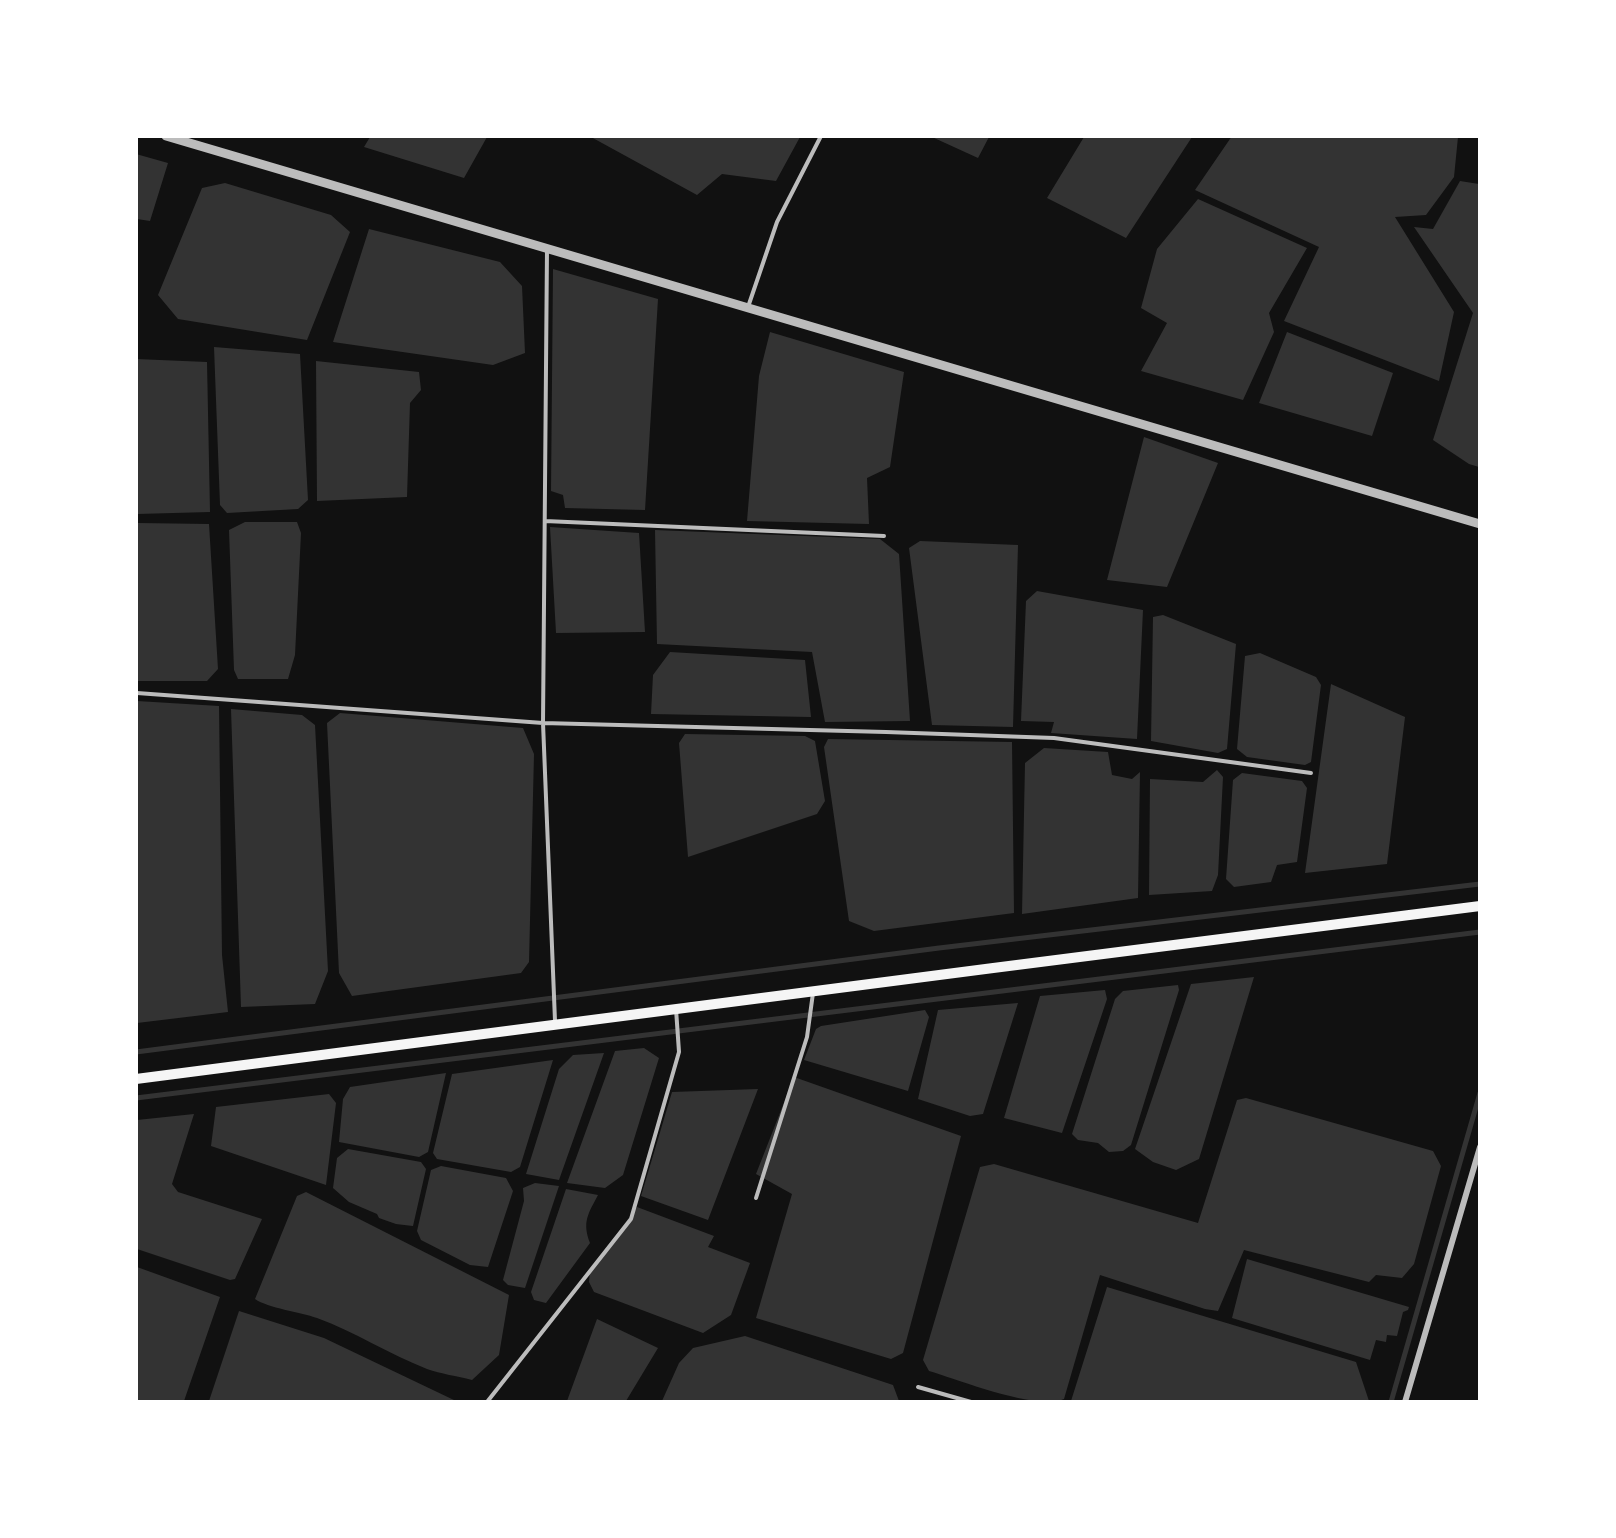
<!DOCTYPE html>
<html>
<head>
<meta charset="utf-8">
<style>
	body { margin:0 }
	#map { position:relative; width:1616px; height:1538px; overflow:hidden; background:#111; font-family:"Titillium Web",sans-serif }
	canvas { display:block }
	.frame { position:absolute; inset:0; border:138px solid #fff; pointer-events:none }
</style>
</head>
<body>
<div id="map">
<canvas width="1616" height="1538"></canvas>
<div class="frame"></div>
</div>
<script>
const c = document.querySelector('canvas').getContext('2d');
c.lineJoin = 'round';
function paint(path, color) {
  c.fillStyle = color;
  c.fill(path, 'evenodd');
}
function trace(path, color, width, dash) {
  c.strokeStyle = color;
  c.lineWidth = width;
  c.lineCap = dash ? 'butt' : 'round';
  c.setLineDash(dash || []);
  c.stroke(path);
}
const water = new Path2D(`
	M1232,136L1458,137L1454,177L1426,215L1395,217L1454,312L1439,381L1284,321L1319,247L1195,190Z
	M370,137V136L487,137L464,178L364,147Z
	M591,137H800L776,181L722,174L697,195Z
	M932,137H989L978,158Z
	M1084,137H1192L1126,238L1047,198Z
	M136,154L168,163L150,221L137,219Z
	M1460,181L1479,184V467L1469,464L1433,440L1473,313L1414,227L1433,229Z
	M225,183L331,215L350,232L307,340L178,319L158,295L202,188Z
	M1198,199L1307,248L1269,313L1274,332L1243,400L1141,371L1167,323L1141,308L1157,249Z
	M369,229L500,262L522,286L525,353L493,365L333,342Z
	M553,269L658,299L645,510L565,508L563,495L551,491Z
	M770,332L904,372L890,467L867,478L869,524L747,521L759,376Z
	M1287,332L1393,373L1372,436L1259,403Z
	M214,347L300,354L308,500L298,509L227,513L220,505Z
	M136,359L207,362L210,512L137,514Z
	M316,361L419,372L421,390L410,403L407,497L317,501Z
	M1144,437L1218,463L1167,587L1107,580Z
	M245,522H297L301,533L295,655L288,679H238L234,670L229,530Z
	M137,523L209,524L218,669L207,681H137Z
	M550,527L639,533L645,632L556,633Z
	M655,530L880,539L899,554L910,721L825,722L812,652L657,644Z
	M920,541L1018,545L1013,727L932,725L909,548Z
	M1037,591L1143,610L1137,739L1051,733L1054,722L1021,721L1026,601Z
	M1163,615L1236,644L1227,749L1218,753L1151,741L1153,617Z
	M670,652L805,660L811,717L651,714L653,675Z
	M1260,653L1316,677L1321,685L1311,762L1305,765L1247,757L1237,749L1245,656Z
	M1331,684L1405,717L1387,864L1305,873Z
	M137,701L219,706L222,955L228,1012L137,1023Z
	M231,709L302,715L315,725L328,971L315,1004L241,1007Z
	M340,713L523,728L534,754L529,962L521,973L352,996L339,973L327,723Z
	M685,734L805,736L815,741L825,801L817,814L688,857L679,743Z
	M828,739L1012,742L1014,913L874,931L849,921L824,747Z
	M1044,748L1108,752L1112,775L1132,779L1140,772L1138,898L1022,914L1025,763Z
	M1217,770L1223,777L1218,875L1212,891L1149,895L1150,779L1203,782Z
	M1242,773L1302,781L1307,788L1297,862L1277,865L1271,882L1234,887L1226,879L1233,780Z
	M1254,977L1199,1159L1176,1170L1153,1162L1135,1149L1191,984Z
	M1178,985L1179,990L1131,1145L1123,1151L1109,1152L1098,1143L1078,1140L1072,1134L1115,999L1123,991Z
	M1105,990L1107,999L1062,1133L1004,1118L1040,996Z
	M1018,1003L983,1114L970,1116L918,1099L938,1010Z
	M925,1010L929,1017L908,1091L804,1060L816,1029L821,1026Z
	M644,1048L659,1058L623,1175L605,1188L567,1183L615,1051Z
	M604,1053L559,1180L526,1174L559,1069L573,1055Z
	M553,1060L520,1167L511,1172L437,1159L433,1153L452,1074Z
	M446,1073L428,1152L419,1157L339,1142L343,1099L350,1087Z
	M794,1077L961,1136L903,1353L891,1359L756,1318L792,1194L756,1174Z
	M758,1089L708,1220L641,1196L672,1092Z
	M329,1094L336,1103L326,1185L211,1146L216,1107Z
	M1246,1098L1433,1151L1441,1166L1414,1264L1402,1278L1376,1275L1369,1282L1244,1250L1218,1311L1205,1309L1100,1275L1064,1399C1036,1411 960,1380 929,1371L923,1360L980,1167L994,1164L1198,1223L1237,1100Z
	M194,1114L172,1184L178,1192L262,1219L235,1279L230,1280L137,1249V1120Z
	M348,1149L421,1162L426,1169L413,1226L396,1224L379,1218L377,1214L349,1202L333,1188L337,1158Z
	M441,1166L506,1178L513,1191L488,1267L470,1265L421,1240L417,1231L431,1170Z
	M535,1183L559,1186L525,1288L508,1285L503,1280L524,1201L523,1188Z
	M566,1189L598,1195C588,1214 582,1222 590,1243L546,1303L534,1300L531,1292Z
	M306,1192L509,1295L499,1355L472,1380C457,1376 441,1374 427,1369C389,1354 355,1332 317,1318C300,1312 268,1308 255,1299L297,1196Z
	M637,1207L714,1236L708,1247L750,1263L731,1315L703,1333L594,1292L589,1282L590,1270Z
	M1247,1259L1409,1307L1408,1310L1403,1312L1397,1336L1387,1335L1386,1342L1376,1340L1370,1360L1232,1318Z
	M137,1267L220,1297L184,1401H137Z
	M1107,1287L1356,1362L1369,1401H1071Z
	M239,1311L324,1338L456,1401H209Z
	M597,1319L658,1348L626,1401H567Z
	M745,1336L893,1385L899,1401H662L679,1363L693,1348Z`);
const stream = new Path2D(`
	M136,1052L939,948L1480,884
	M136,1098L1480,932
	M1391,1402L1480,1093`);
const service = new Path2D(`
	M547,249L543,723L555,1021
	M748,307L777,222L821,136
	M545,521L884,536
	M137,693L543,723L886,732L1054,738L1311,773
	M756,1198L807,1037L813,993
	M918,1387L971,1402
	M487,1402L631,1219L679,1052L676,1009`);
const minor = new Path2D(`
	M1405,1402L1480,1147`);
const tertiary = new Path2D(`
	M166,136L1480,524`);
const secondary = new Path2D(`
	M136,1079C584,1018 1032,964 1480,906`);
paint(water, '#333');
trace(stream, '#333', 5);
trace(service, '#bcbcbc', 4);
trace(minor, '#bcbcbc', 6);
trace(tertiary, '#bcbcbc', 9);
trace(secondary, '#f5f5f5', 10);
</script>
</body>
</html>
